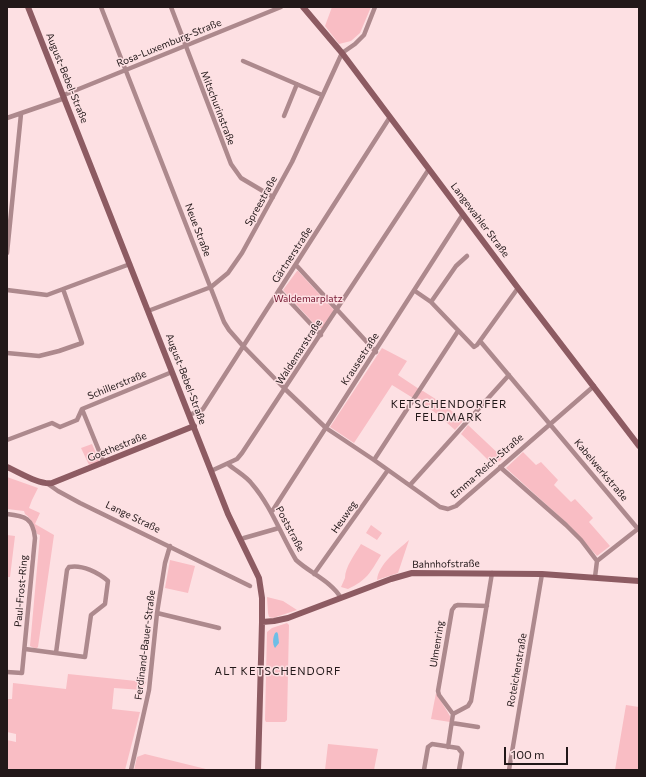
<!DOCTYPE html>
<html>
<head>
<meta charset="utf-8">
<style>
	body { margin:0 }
	#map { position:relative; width:646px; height:777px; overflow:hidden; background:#fde0e3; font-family:Commissioner,sans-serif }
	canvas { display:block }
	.frame { position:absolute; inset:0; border:8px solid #221819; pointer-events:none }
	.scale { position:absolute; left:504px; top:747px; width:64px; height:18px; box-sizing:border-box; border:2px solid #221819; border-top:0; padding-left:5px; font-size:12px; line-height:14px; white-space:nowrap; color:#221819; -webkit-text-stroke:3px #fde0e3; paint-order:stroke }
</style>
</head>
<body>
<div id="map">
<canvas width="646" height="777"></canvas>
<div class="frame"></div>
<div class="scale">100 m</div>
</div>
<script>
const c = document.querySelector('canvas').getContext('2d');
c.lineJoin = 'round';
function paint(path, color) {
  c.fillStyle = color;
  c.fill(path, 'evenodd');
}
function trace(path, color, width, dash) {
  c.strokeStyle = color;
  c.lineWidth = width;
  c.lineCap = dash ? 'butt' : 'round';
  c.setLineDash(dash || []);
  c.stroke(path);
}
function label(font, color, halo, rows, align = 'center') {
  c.font = font + ' Commissioner,sans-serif';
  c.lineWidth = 3;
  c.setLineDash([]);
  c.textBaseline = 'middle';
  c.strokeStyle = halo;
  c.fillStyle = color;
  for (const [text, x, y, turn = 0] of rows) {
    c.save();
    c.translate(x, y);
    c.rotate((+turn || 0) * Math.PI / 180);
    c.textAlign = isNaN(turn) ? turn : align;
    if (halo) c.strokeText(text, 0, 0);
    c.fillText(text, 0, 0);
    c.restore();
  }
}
const green = new Path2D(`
	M332,7H371L360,33L351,41L339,44L325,26Z
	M297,271H298L334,310L323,328H318L283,290Z
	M382,348L407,361L398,375L419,389L413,398L392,385L354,443L330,427Z
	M420,391H423L445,405L463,421L455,430L437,414L417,400L416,399Z
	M468,425L503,458L494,466L477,449L461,434Z
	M92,444L99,460L98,462L89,465L81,448Z
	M523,452L536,465L541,462L558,480L554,485L571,502L575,499L593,518L589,522L610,546L597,556L569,525L506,468Z
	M7,477L38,488L32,500L29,508L40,513L35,524L54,535L38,647L36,649L30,646L40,535L37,534C34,526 32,519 25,514L24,511L7,509Z
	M371,525L382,533L377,540L366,533Z
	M7,535L15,536L10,577H7Z
	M409,540L398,573L377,580C379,563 397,551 409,540Z
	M361,544L381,555C370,573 367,580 348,589L341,587L345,578C345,567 355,554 361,544Z
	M170,560L195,566L188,593L165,588Z
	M267,597L283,601L297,610L273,618L269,617L268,613Z
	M287,623L289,625L287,720L285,722H266L265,720L267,632L272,628Z
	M68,674L146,682L142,690L114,688L112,709L140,712L125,770H7V740L16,742V734L7,732V699H12L13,683L66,689Z
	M436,693L450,716V722L431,719Z
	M626,705L639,707V770H615Z
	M328,744L378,749L374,770H325Z
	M145,754L210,770H134L137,757Z`);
const water = new Path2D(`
	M277,632L278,634L279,643L275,648C272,644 273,637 275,633Z`);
const street = new Path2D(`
	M101,7L224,322L229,330L243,346L285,389L326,428L374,460L440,507L448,509L456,506L594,386
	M171,7L231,164L241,178L273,197
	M243,61L322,95
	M64,95L281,7
	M284,116L297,84
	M7,118L65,98
	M7,253L21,114
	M296,265L376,352
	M7,290L47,295L130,264
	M279,290L321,335
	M415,291L431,302L474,347L477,345L518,288
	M431,302L456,266L467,256
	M148,311L211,287L228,273L242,253L292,162L342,53L355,44L364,35L375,7
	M480,341L638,529
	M7,353L39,356L59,351L82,343L63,289
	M82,409L104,463
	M189,415L199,411L203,409L390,117
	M7,440L52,423L60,427L77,420L82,409L172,372
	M374,460L458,331
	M228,464C236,471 246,476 252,484C271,506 281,535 296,560C310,573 331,581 341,598
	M500,467L566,525L581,540L597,561
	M211,471L237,459L242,453L429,169
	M48,484L58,491L80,503L250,586
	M410,485L509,375
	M271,512L273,510L463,214
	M7,514C25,516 33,518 35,538L22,673L7,672
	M240,540L244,538L279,528
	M314,574L388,470
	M595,577L597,561L639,528
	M157,613L219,628
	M25,649L85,657L91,615L105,604L108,581C99,573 82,564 69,567L67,570L56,653
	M453,714L468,706L471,701L492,573
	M453,714L439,695L438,691L452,610L455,606L458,605L487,606
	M452,723L478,727
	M448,747L453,714
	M131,770L149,690L157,613L165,563L170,546
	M424,770L428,747L432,744L458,748L462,753L459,770
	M509,770L542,574`);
const secondary = new Path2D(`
	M28,7L228,514L259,578L262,598V622L258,770
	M303,7L342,53L518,288L639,446
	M7,467C19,472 39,485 52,483L194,426
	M262,622L274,621L288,618L391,579L412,573L542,574L639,581`);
const streetNames = [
	["Rosa-Luxemburg-Straße",169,43,-22],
	["August-Bebel-Straße",67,78,68],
	["Mitschurinstraße",218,108,69],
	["Spreestraße",261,201,-61],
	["Langewahler Straße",480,220,53],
	["Neue Straße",198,230,69],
	["Gärtnerstraße",292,255,-57],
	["Waldemarstraße",299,352,-57],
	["Krausestraße",360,359,-57],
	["August-Bebel-Straße",186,379,69],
	["Schillerstraße",117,385,-22],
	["Goethestraße",117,447,-22],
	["Emma-Reich-Straße",487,466,-41],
	["Kabelwerkstraße",601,470,50],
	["Lange Straße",133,517,26],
	["Heuweg",344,517,-55],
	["Poststraße",290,529,62],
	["Bahnhofstraße",446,564,-1],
	["Paul-Frost-Ring",21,591,-85],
	["Ulmenring",437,644,-81],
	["Ferdinand-Bauer-Straße",145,645,-83],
	["Roteichenstraße",517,670,-80]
];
const parkNames = [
	["Waldemarplatz",308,299]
];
const neighbourhoodNames = [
	["KETSCHENDORFER",449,404],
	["FELDMARK",449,417],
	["ALT KETSCHENDORF",278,671]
];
paint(green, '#f9bdc4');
paint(water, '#6ebee6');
trace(street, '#ad898d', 4.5);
trace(secondary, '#8d5b62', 6);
label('10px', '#221819', '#fde0e3', streetNames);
label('10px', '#761832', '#fde0e3', parkNames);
c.letterSpacing = '1px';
label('11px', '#221819', '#fde0e3', neighbourhoodNames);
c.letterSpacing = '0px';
</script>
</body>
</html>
